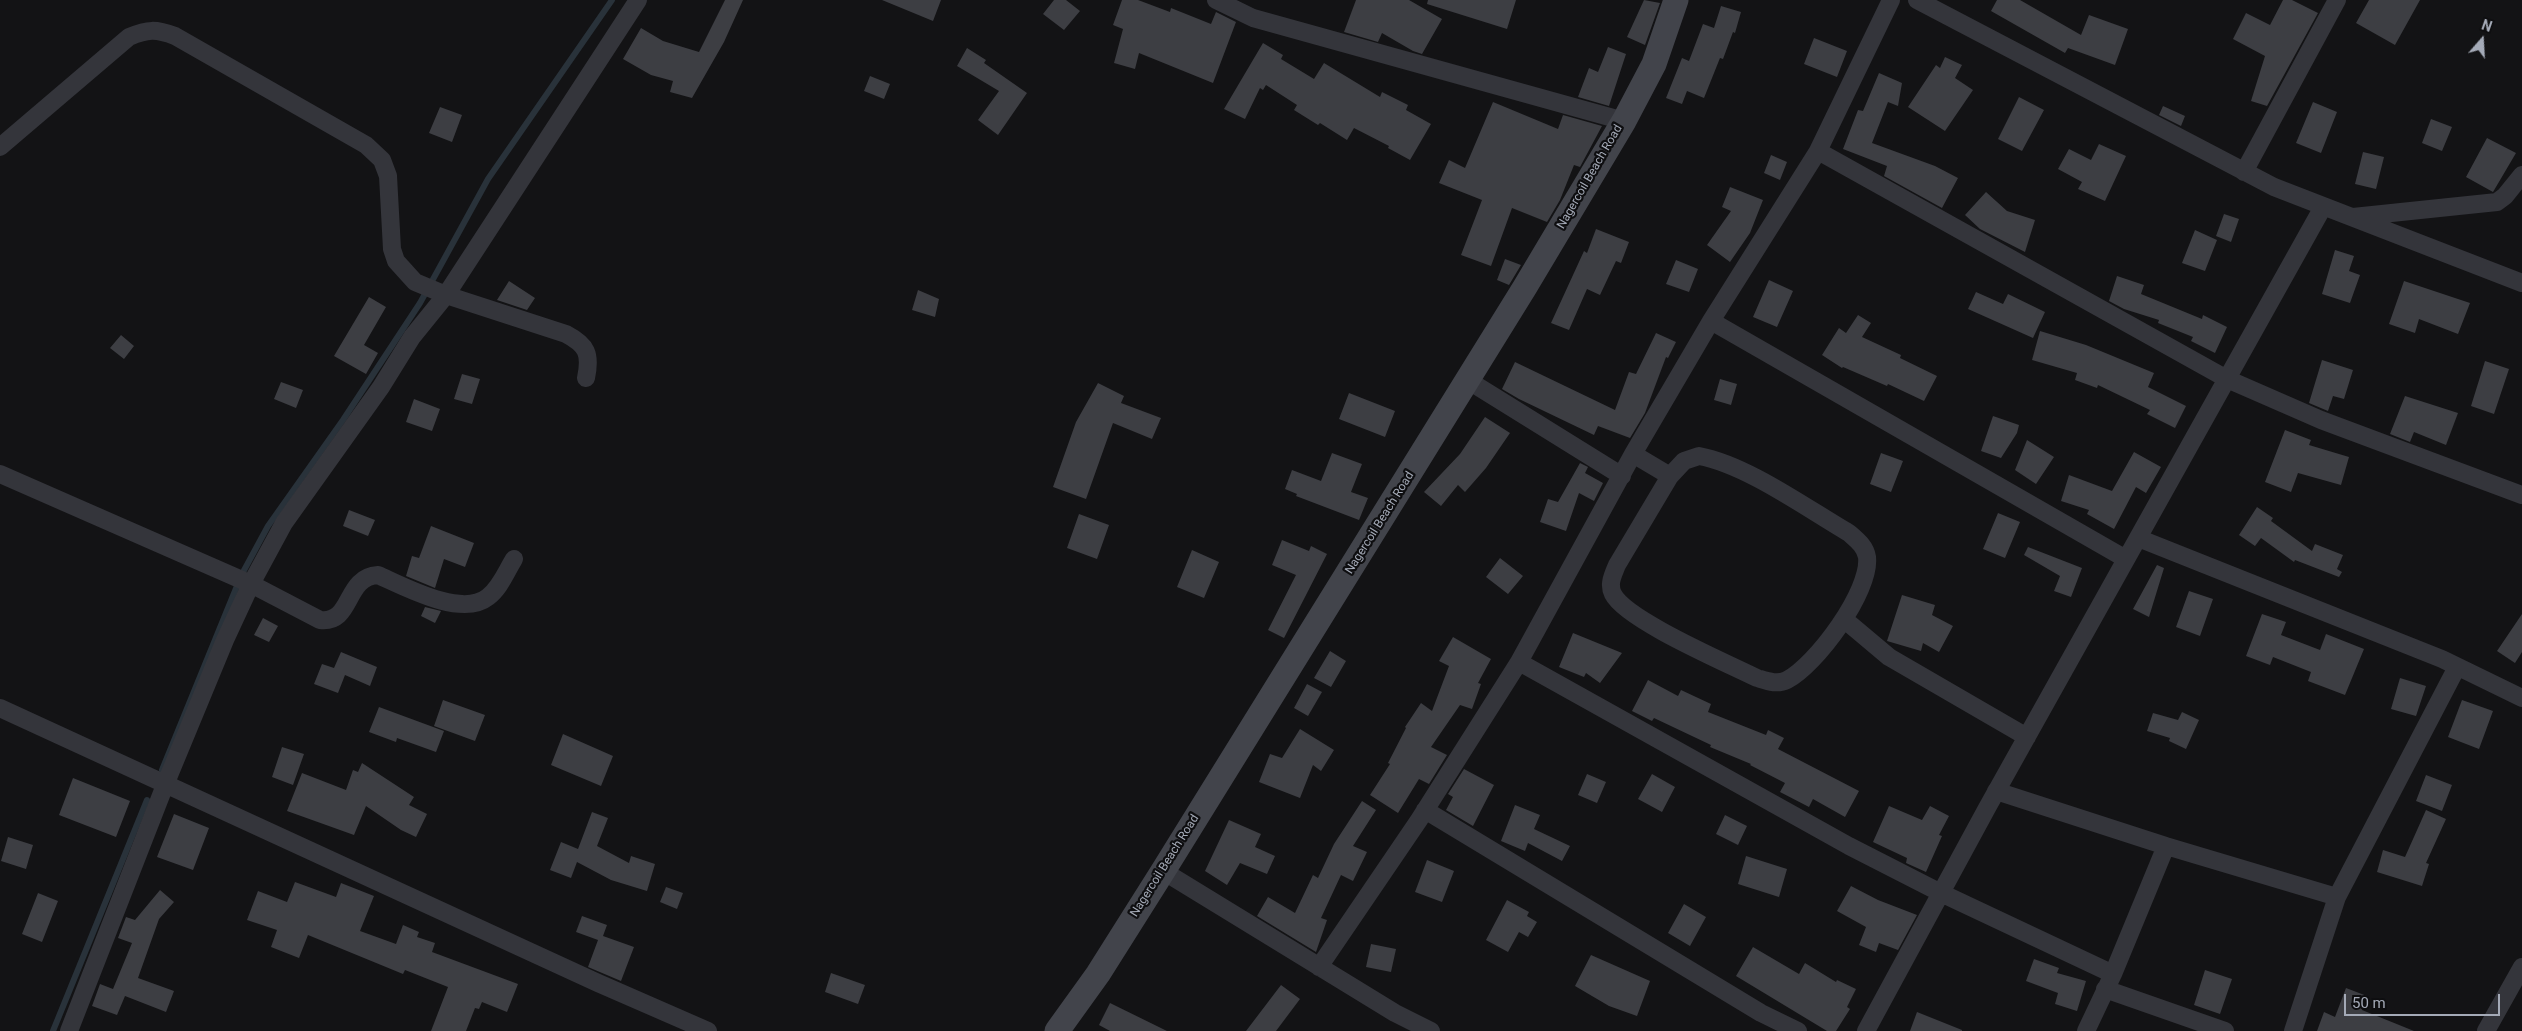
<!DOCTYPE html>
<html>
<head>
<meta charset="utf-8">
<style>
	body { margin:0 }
	#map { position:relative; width:2522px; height:1031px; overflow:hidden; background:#131315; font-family:Roboto,sans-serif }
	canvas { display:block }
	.north { position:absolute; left:2457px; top:15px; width:50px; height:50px; -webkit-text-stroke:4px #0e0e10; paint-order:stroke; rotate:19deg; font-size:14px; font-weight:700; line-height:20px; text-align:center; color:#a4aab7 }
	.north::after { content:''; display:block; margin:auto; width:18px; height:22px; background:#a4aab7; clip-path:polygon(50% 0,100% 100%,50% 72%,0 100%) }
	.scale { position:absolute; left:2344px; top:994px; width:156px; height:22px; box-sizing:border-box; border:2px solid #a4aab7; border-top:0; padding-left:6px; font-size:15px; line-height:18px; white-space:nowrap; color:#a4aab7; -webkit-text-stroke:4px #0e0e10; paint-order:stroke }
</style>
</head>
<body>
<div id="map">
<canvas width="2522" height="1031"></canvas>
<div class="north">N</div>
<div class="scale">50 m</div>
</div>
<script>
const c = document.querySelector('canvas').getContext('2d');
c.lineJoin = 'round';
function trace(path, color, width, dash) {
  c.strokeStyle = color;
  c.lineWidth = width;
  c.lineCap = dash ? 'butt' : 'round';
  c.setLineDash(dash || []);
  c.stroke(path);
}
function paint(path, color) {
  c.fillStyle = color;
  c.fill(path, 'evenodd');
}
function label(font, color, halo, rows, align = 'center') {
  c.font = font + ' Roboto,sans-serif';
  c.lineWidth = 4.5;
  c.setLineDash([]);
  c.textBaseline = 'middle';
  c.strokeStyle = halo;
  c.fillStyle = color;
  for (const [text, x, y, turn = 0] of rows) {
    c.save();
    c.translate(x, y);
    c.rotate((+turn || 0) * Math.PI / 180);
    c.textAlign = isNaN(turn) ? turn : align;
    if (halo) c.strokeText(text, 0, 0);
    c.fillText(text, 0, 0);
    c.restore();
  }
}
const stream = new Path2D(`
	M242,574L268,526L343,420L420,303L488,179L612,0
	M162,770L237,586
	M53,1031L147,800`);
const building = new Path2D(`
	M725,0H743L724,42L692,98L670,92L673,81L651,75L623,59L641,28L663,41L699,52Z
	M882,0H941L933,21Z
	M1054,0H1066L1080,11L1064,30L1043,14Z
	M1122,0H1138L1170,12L1171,8L1211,24L1216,12L1236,22L1213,83L1139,53L1135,69L1114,63L1123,29L1113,25Z
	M1356,0H1409L1442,19L1422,54L1413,51L1382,33L1378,42L1344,32Z
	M1428,0H1516L1507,29L1427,4Z
	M1644,0L1660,3L1645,45L1627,37Z
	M1997,0H2020L2081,35L2089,15L2128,29L2115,65L2068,48L2065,53L1991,11Z
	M2283,0H2292L2318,13L2267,106L2251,101L2265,56L2233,39L2246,13L2270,25Z
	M2369,0H2420L2395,45L2356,23Z
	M1721,6L1741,12L1735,33L1733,32L1723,59L1720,58L1704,98L1687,91L1682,104L1666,98L1682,58L1689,61L1703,24L1714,28Z
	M1814,38L1847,51L1837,77L1804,64Z
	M1263,43L1283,55L1281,59L1314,79L1324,63L1380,97L1382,92L1408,105L1406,110L1431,124L1410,160L1388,148L1389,146L1354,128L1347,140L1320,123L1318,125L1294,110L1297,105L1266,85L1263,90L1260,88L1245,119L1224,109Z
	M1608,47L1626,54L1609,106L1578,97L1589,68L1598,72Z
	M967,48L986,60L984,63L1027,93L998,135L978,120L999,91L957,66Z
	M1945,57L1962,65L1955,78L1973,90L1945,131L1908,107L1936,65L1940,68Z
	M1879,73L1902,83L1898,106L1888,102L1872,143L1935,166L1958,178L1942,208L1884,176L1887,166L1843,149L1858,110L1863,111Z
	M870,76L890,84L884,99L864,91Z
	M2019,97L2044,110L2022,151L1998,139Z
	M1493,102L1558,129L1563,115L1602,126L1580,167L1574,165L1560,200L1547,222L1512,208L1491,266L1461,255L1482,200L1439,183L1449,160L1465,168Z
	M2313,102L2337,112L2321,153L2296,143Z
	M2163,106L2185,116L2181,126L2159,115Z
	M440,107L462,115L452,142L429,133Z
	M2431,119L2452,127L2442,151L2422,143Z
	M2487,138L2516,153L2493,192L2466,177Z
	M2099,144L2126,156L2105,201L2078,189L2082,182L2058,169L2069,149L2091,160Z
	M2363,152L2384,157L2376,189L2355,184Z
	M1771,155L1787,162L1780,180L1764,173Z
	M1730,187L1763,200L1750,233L1730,262L1707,245L1731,211L1722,207Z
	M1986,192L2007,211L2035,220L2025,252L1980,229L1965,215Z
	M2224,214L2239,219L2231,242L2216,236Z
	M1596,229L1629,242L1621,263L1616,261L1600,295L1587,289L1569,330L1551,323L1584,251L1587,253Z
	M2195,230L2217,240L2205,271L2182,263Z
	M2335,250L2354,256L2349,271L2360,275L2350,303L2322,294Z
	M1505,259L1521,265L1509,285L1497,280Z
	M1676,260L1698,269L1689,292L1666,284Z
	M2117,276L2144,285L2141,294L2202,319L2203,315L2227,327L2215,353L2191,341L2193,337L2158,323L2159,320L2124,309L2109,301Z
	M1769,280L1793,291L1777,327L1753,317Z
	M509,281L535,298L527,310L497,300Z
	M2404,281L2470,303L2458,334L2419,319L2415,333L2389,324Z
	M918,290L939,299L935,317L912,310Z
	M1976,292L2003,304L2008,294L2045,312L2033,338L1968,309Z
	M369,297L386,307L364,345L378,353L366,374L334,356Z
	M1858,315L1871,323L1862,337L1901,355L1900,358L1937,376L1924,401L1888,384L1887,386L1843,367L1842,368L1822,355L1839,328L1846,333Z
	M2040,331L2086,345L2154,373L2148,387L2186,406L2175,428L2147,414L2150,410L2098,385L2097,388L2075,380L2077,373L2032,360Z
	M1656,333L1676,342L1668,358L1666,357L1645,413L1630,438L1598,426L1594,435L1519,399L1502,389L1515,362L1615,410L1629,372L1636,374Z
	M121,335L134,346L124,359L110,348Z
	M2322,360L2353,370L2344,399L2333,396L2328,411L2309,403Z
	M2485,361L2509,369L2494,414L2471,406Z
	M462,374L480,379L472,404L454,399Z
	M1720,379L1737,384L1731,405L1714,400Z
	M281,382L303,390L296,408L274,399Z
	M1098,383L1124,396L1121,403L1161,418L1152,439L1113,423L1086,499L1053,487L1076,422Z
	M1349,393L1395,411L1385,437L1339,419Z
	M2405,396L2458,413L2446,445L2414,432L2410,442L2390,434Z
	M414,399L440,409L432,431L406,422Z
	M1993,416L2019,425L2017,433L2001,458L1981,451Z
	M1485,417L1510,433L1486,468L1465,492L1458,485L1441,506L1424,492L1460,454Z
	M2285,430L2311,440L2309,445L2349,457L2341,485L2298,473L2291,492L2265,482Z
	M2027,440L2054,457L2036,484L2015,470Z
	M2134,452L2161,467L2146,493L2136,487L2114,529L2087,514L2089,510L2061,501L2069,475L2112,491Z
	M1332,453L1362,464L1351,492L1368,498L1359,520L1296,496L1297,494L1285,489L1292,470L1321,481Z
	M1881,453L1903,461L1891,492L1870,484Z
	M1580,463L1588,467L1585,473L1603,483L1594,501L1579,493L1566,531L1540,522L1548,499L1558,502Z
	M2257,507L2273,518L2271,521L2312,551L2315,544L2343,555L2337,569L2342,572L2339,577L2295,560L2294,562L2261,538L2255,546L2239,535Z
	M349,510L375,520L368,536L343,526Z
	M1998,513L2020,522L2005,558L1983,549Z
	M1079,514L1109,525L1097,559L1067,548Z
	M431,526L474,543L465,567L444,559L435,588L406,576L412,556L419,558Z
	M1282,540L1309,551L1311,546L1327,554L1284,638L1268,630L1296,575L1272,565Z
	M2028,547L2082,568L2071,597L2054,591L2060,576L2024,555Z
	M1192,550L1219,562L1204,598L1177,587Z
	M1500,558L1523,576L1508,594L1486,577Z
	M2157,565L2164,568L2149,617L2133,609Z
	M2189,591L2213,599L2200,636L2176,627Z
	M1902,595L1935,605L1932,615L1953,626L1939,652L1923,643L1921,651L1887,641Z
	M425,607L441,611L435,623L421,616Z
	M2262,614L2286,622L2281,635L2320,650L2326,634L2364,649L2345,695L2308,681L2311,672L2273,657L2270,665L2246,656Z
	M2522,614V652L2515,663L2497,651Z
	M263,618L278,626L269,642L254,635Z
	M1573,633L1622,653L1600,683L1586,673L1584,677L1559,667Z
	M1453,637L1491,659L1478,683L1481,684L1472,709L1460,705L1431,747L1447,755L1429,784L1419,779L1398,813L1370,795L1390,764L1388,763L1406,728L1405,727L1421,703L1432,711L1449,666L1439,661Z
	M1330,651L1346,661L1331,687L1314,678Z
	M341,652L377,667L370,686L345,675L338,693L314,684L322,664L334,668Z
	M2400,678L2426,686L2416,716L2391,709Z
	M1648,680L1678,696L1681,690L1711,704L1708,712L1766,735L1768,730L1784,738L1778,749L1859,791L1845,817L1813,799L1809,807L1780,792L1785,783L1750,765L1751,764L1710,747L1711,745L1654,718L1652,721L1632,711Z
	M1307,684L1322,692L1308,716L1294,708Z
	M443,700L485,715L475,741L434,726Z
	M2462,700L2493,711L2479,749L2448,737Z
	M379,707L444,731L436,752L397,738L396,742L369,732Z
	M2182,712L2199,720L2186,749L2169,741L2170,738L2147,731L2153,713L2178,720Z
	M1300,729L1334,750L1321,771L1313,765L1300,798L1259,782L1270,754L1282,758Z
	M563,734L613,756L601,786L551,765Z
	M282,747L304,754L293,785L272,777Z
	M362,763L414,797L409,805L427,814L416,837L401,830L366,806L354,835L287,811L302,773L346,790L353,770L358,772Z
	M1464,769L1494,785L1473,826L1446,810L1453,797L1448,794Z
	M1587,774L1606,782L1597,803L1578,795Z
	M1652,774L1675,787L1662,812L1638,799Z
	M2426,775L2452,785L2442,811L2416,801Z
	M73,778L130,801L116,837L59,815Z
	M1362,801L1376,810L1353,846L1367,852L1353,881L1341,875L1321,918L1327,920L1316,952L1257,916L1268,897L1295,913L1313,875L1318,878L1334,844Z
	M1515,805L1540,815L1534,829L1570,846L1562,861L1528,843L1525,851L1501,841Z
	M1889,806L1922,820L1930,806L1949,816L1939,835L1942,836L1926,872L1906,863L1907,858L1873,842Z
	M2426,810L2446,819L2426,863L2429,864L2422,886L2377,872L2383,850L2405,857Z
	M592,812L608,818L597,846L629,863L631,856L655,864L647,891L611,880L577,862L571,878L550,870L561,842L578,849Z
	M174,814L209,828L193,870L157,857Z
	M1725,815L1747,826L1738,845L1716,834Z
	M1229,820L1261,834L1255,847L1275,856L1267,874L1240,863L1227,885L1205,871Z
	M8,837L33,845L26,869L1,861Z
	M1746,856L1787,869L1779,897L1738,884Z
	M1427,860L1454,871L1442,902L1415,892Z
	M295,882L336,897L341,883L374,896L360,931L396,944L403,925L419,932L417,937L435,943L432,952L518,984L507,1012L482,1002L479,1009L475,1008L466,1031H431L448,987L405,970L403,974L308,935L299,958L271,947L277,930L247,920L258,891L287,902Z
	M1851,886L1878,900L1917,915L1898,950L1879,943L1876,952L1859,945L1866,927L1837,911Z
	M666,887L683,893L677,909L660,902Z
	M160,890L174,902L159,919L138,978L174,991L166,1012L125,996L117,1015L92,1006L100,984L113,989L132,943L118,938L126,917L135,920Z
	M38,893L58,901L42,942L22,934Z
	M1507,900L1529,912L1527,916L1537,922L1528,937L1519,932L1508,952L1486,940Z
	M1684,904L1706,917L1690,946L1668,933Z
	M582,916L607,925L603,936L634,947L621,981L588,967L598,940L576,932Z
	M1371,944L1396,949L1391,972L1366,967Z
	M1753,947L1799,974L1805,963L1836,982L1837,980L1856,989L1847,1007L1850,1009L1836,1031H1827L1736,976Z
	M1591,955L1650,981L1637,1016L1609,1006L1575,986Z
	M2034,959L2059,968L2057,973L2086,981L2077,1011L2055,1004L2058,993L2026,981Z
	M2205,970L2232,979L2220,1014L2194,1005Z
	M831,973L865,985L858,1004L825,992Z
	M1281,985L1300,999L1276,1031H1246Z
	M2346,988L2367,996L2362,1010L2414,1031H2317L2324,1012L2335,1017Z
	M1110,1003L1167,1031H1110L1099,1025Z
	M1917,1012L1962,1030V1031H1910Z`);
const minor = new Path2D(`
	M1216,0L1253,18L1624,121
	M1917,0L2274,187L2522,283
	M0,147L129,37C148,29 156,29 175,36L366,145L382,160L388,176L392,249L396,261L415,282L446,295L566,334C587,345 591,354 586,378
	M1818,151L1891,0
	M2244,172L2337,0
	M2353,217L2497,202L2505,196L2522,175
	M1469,381L1622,476
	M1633,454L1670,476
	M1699,456C1747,465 1806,508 1849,533C1857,540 1865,546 1867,557C1871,591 1816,665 1787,680C1777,685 1767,681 1757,678C1727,663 1626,620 1613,594C1608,584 1613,575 1617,565L1670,476L1684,461Z
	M0,474L251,584L320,620C353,624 344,577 378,575C405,587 462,618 488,597C500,588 506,572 514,559
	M2138,538L2442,659L2522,698
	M2126,559L1711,321L1818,151L2227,379L2321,420L2522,495
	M1845,620L1889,657L2027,737
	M1519,662L1633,454L1711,321
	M0,708L598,983L708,1031
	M1996,791L2166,846L2337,897
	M1425,810L1761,1013L1798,1031
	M1163,871L1395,1013L1431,1031
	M1319,967L1419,820L1519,662L1849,846L1941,893L2113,974
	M2105,989L2225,1031
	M69,1031L165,785L225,640L251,584L284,523L381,387L412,337L446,295L638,0
	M1866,1031L1987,808L2323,207
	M2086,1031L2113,974L2166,846
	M2293,1031L2337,897L2457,667
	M2486,1031L2522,967`);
const secondary = new Path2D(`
	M1057,1031L1098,974L1163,871L1525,287L1624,121L1654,64L1676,0`);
const streetNames = [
	["Nagercoil Beach Road",1590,177,-60],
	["Nagercoil Beach Road",1380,523,-58],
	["Nagercoil Beach Road",1165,866,-58]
];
trace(stream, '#29323a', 6);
paint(building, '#3d3e43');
trace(minor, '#34353b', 18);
trace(secondary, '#42444b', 25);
label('12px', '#a4aab7', '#0e0e10', streetNames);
</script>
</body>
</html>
